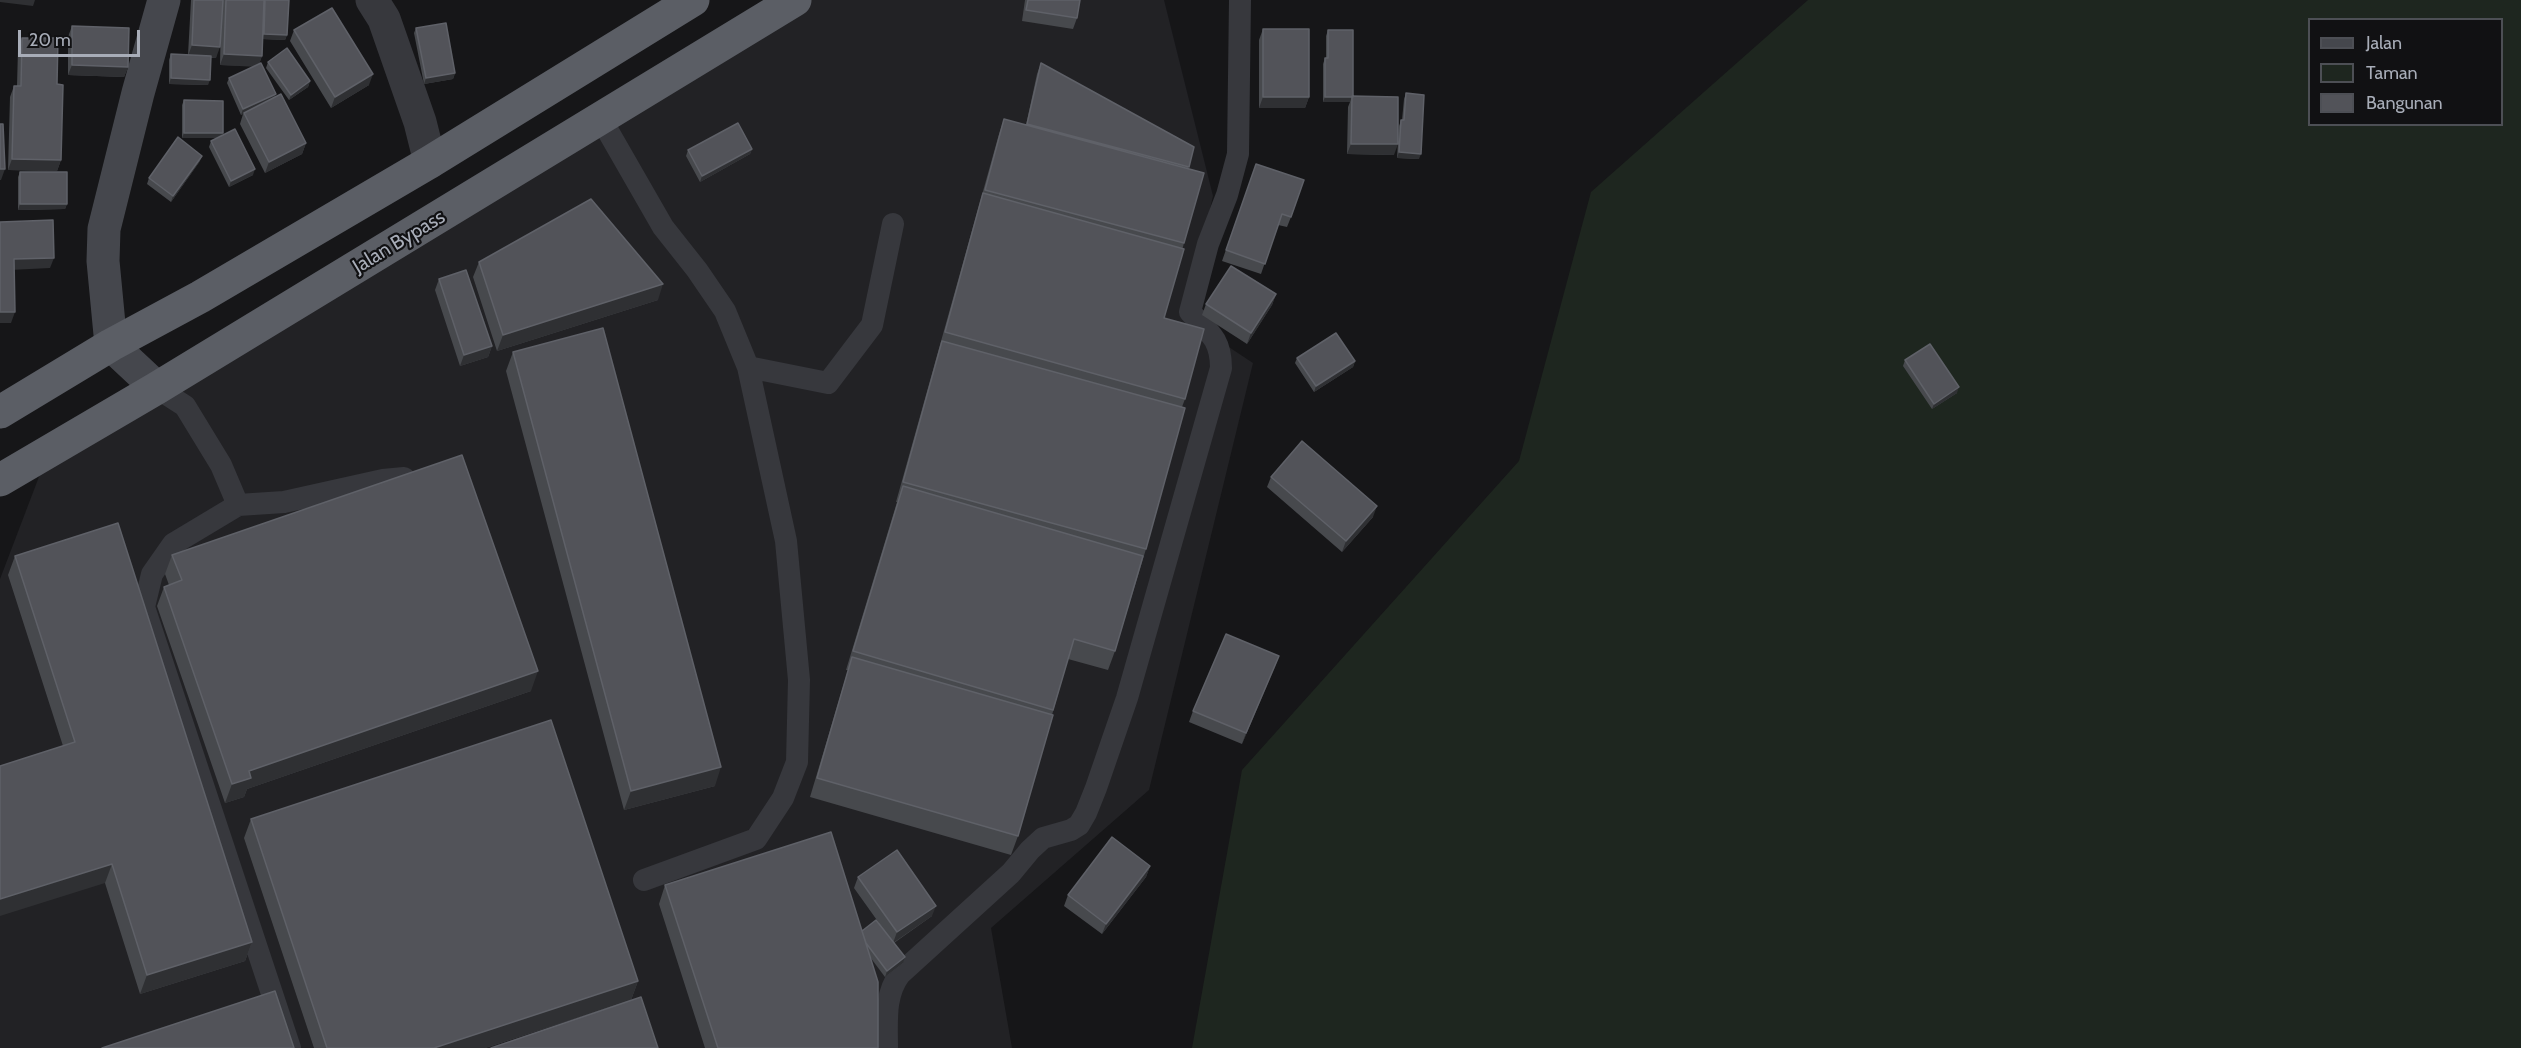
<!DOCTYPE html>
<html>
<head>
<meta charset="utf-8">
<style>
	body { margin:0 }
	#map { position:relative; width:2521px; height:1048px; overflow:hidden; background:#161618; font-family:Cabin,sans-serif }
	canvas { display:block }
	.legend { position:absolute; left:2308px; top:18px; width:195px; height:108px; box-sizing:border-box; background:#111113; border:2px solid #4d4f55; margin:0; padding:8px 10px; list-style:none; font-size:18px; color:#a8adb8 }
	.legend li { display:flex; align-items:center; gap:12px; height:30px }
	.legend b { width:30px; border:2px solid #4d4f55 }
	.scale { position:absolute; left:18px; top:30px; width:122px; height:27px; box-sizing:border-box; border:3px solid #a8adb8; border-top:0; padding-left:8px; font-size:18px; line-height:21px; white-space:nowrap; color:#a8adb8; -webkit-text-stroke:4px #111113; paint-order:stroke }
</style>
</head>
<body>
<div id="map">
<canvas width="2521" height="1048"></canvas>
<ul class="legend">
<li><b style="height:8px;background:#45474d"></b>Jalan</li>
<li><b style="height:16px;background:#1e261f"></b>Taman</li>
<li><b style="height:16px;background:#525359"></b>Bangunan</li>
</ul>
<div class="scale">20 m</div>
</div>
<script>
const c = document.querySelector('canvas').getContext('2d');
c.lineJoin = 'round';
function paint(path, color) {
  c.fillStyle = color;
  c.fill(path, 'evenodd');
}
function trace(path, color, width, dash) {
  c.strokeStyle = color;
  c.lineWidth = width;
  c.lineCap = dash ? 'butt' : 'round';
  c.setLineDash(dash || []);
  c.stroke(path);
}
function label(font, color, halo, rows, align = 'center') {
  c.font = font + ' Cabin,sans-serif';
  c.lineWidth = 4.5;
  c.setLineDash([]);
  c.textBaseline = 'middle';
  c.strokeStyle = halo;
  c.fillStyle = color;
  for (const [text, x, y, turn = 0] of rows) {
    c.save();
    c.translate(x, y);
    c.rotate((+turn || 0) * Math.PI / 180);
    c.textAlign = isNaN(turn) ? turn : align;
    if (halo) c.strokeText(text, 0, 0);
    c.fillText(text, 0, 0);
    c.restore();
  }
}
const built = new Path2D(`
	M773,0H1164L1213,196L1185,318L1253,363L1149,790L991,928L1012,1048H0V579L53,440Z`);
const green = new Path2D(`
	M1808,0H2521V1048H1192L1242,770L1519,461L1591,192ZM2310,20H2502V124H2310Z`);
const service = new Path2D(`
	M601,119L663,227L697,270L725,311L748,367L786,541L799,680L797,762L783,798L756,839L644,880
	M748,367L828,383L872,325L893,224
	M157,388L185,406L221,465L238,505L173,544L152,574L144,607L290,1048
	M238,505L284,502L383,480L404,478
	M887,1048C887,1022 884,995 900,974L1011,873L1030,850L1043,838L1071,830L1079,825L1086,813L1096,788L1127,698L1221,368C1221,339 1209,332 1190,312L1208,244L1227,195L1238,154L1240,0`);
const minor = new Path2D(`
	M372,0L384,19L420,122L430,162`);
const secondary = new Path2D(`
	M157,388L111,345L103,261L104,229L138,93L164,0`);
const trunk = new Path2D(`
	M0,412L111,345L200,297L430,162L693,0
	M0,480L157,388L795,0`);
const wall = new Path2D(`
	M191,0H289L287,35L285,40L262,39V56L259,64L275,97L306,143L302,154L265,173L240,124L243,114L241,115L227,83L229,78L254,66L220,65L221,20L216,58H211L208,85L169,84V60L171,54L188,55Z
	M1025,0H1080L1077,18L1073,29L1022,21Z
	M72,26L128,67L124,77L68,75V37Z
	M416,28L455,73L453,79L424,84L414,33Z
	M1263,29L1309,97L1305,108H1259V40Z
	M294,30L369,85L331,108L290,41Z
	M1328,30L1353,96L1394,155L1347,154L1348,107L1350,102H1323V64L1325,58H1326V36Z
	M22,38L57,84L61,160L57,171L8,170L10,97L14,86H17L18,49Z
	M268,62L310,81L308,87L289,100L266,68Z
	M1041,63L1194,147L1188,168L1184,243L1164,318L1185,399L1182,407L1146,549L1115,651L1108,670L1068,659L1052,715L1018,836L1011,855L810,797L848,670H846L897,502H896L999,134L1004,119L1026,125L1037,74Z
	M1406,93L1419,159L1397,158L1399,126L1401,120H1402L1404,99Z
	M184,100L222,136L253,175L229,187L209,147L211,141L217,138H182V105Z
	M752,149L750,154L700,182L686,156L688,150Z
	M200,161L171,202L147,184L149,178Z
	M1256,164L1291,217L1287,227L1278,225L1261,274L1222,261Z
	M20,172L67,204L65,209L18,210V177Z
	M479,262L658,300L497,351L473,277Z
	M439,279L492,346L488,357L460,366L435,290Z
	M1276,294L1272,305L1247,344L1202,315L1206,304Z
	M513,352L715,786L624,810L506,371Z
	M1297,358L1355,361L1353,367L1314,392L1295,363Z
	M1905,360L1957,393L1932,409L1903,366Z
	M1271,477L1373,517L1342,552L1267,487Z
	M172,555L531,691L247,789L244,797L225,803L157,606L164,587L169,585L165,574Z
	M15,556L252,942L245,961L140,994L105,883L63,746L8,575Z
	M1279,656L1242,744L1189,722L1193,711Z
	M251,819L638,981L631,1000L485,1048H314L244,838Z
	M1150,866L1146,877L1102,934L1064,906L1068,895Z
	M858,877L932,916L894,943L903,963L885,977L870,957L878,1048H705L659,904L665,885L862,931L879,923L854,888Z`);
const shadedWall = new Path2D(`
	M0,0H35L33,6L0,2Z
	M264,34L287,35L285,40L262,39Z
	M192,45L220,47L216,58L188,56Z
	M224,54L262,56L258,67L220,65Z
	M72,65L128,67L124,77L68,75Z
	M455,73L453,79L424,84L426,78Z
	M373,74L369,85L331,108L335,97Z
	M171,78L210,80L208,85L169,84Z
	M310,81L308,87L289,100L291,95Z
	M276,94L274,99L241,115L243,109Z
	M1263,97H1309L1305,108H1259Z
	M1325,97H1352L1350,102H1323Z
	M184,133H223L221,138H182Z
	M306,143L302,154L265,173L269,162Z
	M1351,144H1398L1394,155L1347,154Z
	M752,149L750,154L700,182L702,176Z
	M1399,152L1421,154L1419,159L1397,158Z
	M202,156L200,161L171,202L173,196Z
	M12,159L61,160L57,171L8,170Z
	M0,169H5L1,180H0Z
	M255,169L253,175L229,187L231,181Z
	M20,204H67L65,209L18,210Z
	M54,258L50,268L10,270L14,259Z
	M663,284L658,300L497,351L503,335Z
	M1276,294L1272,305L1247,344L1251,333Z
	M0,312H15L11,323H0Z
	M492,346L488,357L460,366L464,355Z
	M1355,361L1353,367L1314,392L1316,386Z
	M1959,387L1957,393L1932,409L1934,404Z
	M1377,506L1373,517L1342,552L1346,541Z
	M1279,656L1275,667L1242,744L1246,733Z
	M538,671L531,691L247,789L244,797L225,803L232,784L249,771Z
	M721,767L715,786L624,810L631,791Z
	M112,864L105,883L0,916V899Z
	M1150,866L1146,877L1102,934L1106,924Z
	M936,906L932,916L893,943L897,932Z
	M252,942L245,961L140,994L147,975Z
	M905,957L903,963L885,977L887,971Z
	M638,981L631,1000L485,1048H434Z`);
const building = new Path2D(`
	M194,0H223L220,47L192,45Z
	M226,0H264L262,56L224,54Z
	M265,0H289L287,35L264,34Z
	M1028,0H1080L1077,18L1026,10Z
	M332,8L373,74L335,97L294,30Z
	M446,23L455,73L426,78L416,28Z
	M72,26L129,28L128,67L72,65Z
	M1263,29H1309V97H1263Z
	M1328,30H1353V97H1325V58H1328Z
	M22,38H58L57,84L63,85L61,160L12,159L14,86H21Z
	M287,48L310,81L291,95L268,62Z
	M171,54L211,56L210,80L171,78Z
	M261,63L276,94L243,109L229,78Z
	M1041,63L1194,147L1189,167L1027,124Z
	M1406,93L1424,95L1421,154L1399,152L1401,120H1404Z
	M281,94L306,143L269,162L244,113Z
	M1352,96L1398,97V144H1351Z
	M184,100L223,101V133H184Z
	M1004,119L1204,173L1184,243L985,190Z
	M738,123L752,149L702,176L688,150Z
	M0,124H3L5,169H0Z
	M235,129L255,169L231,181L211,141Z
	M178,137L202,156L173,196L149,178Z
	M1256,164L1304,180L1291,217L1282,214L1265,264L1226,250Z
	M20,172H67V204H20Z
	M983,193L1184,249L1164,318L1204,329L1185,399L945,332Z
	M591,199L663,284L503,335L479,262Z
	M53,220L54,258L14,259L15,312H0V222Z
	M1231,266L1276,294L1251,333L1206,304Z
	M466,270L492,346L464,355L439,279Z
	M603,328L721,767L631,791L513,352Z
	M1336,333L1355,361L1316,386L1297,358Z
	M942,341L1185,408L1146,549L903,482Z
	M1930,344L1959,387L1934,404L1905,360Z
	M1302,441L1377,506L1346,541L1271,477Z
	M462,455L538,671L249,771L251,778L232,784L164,587L182,580L172,555Z
	M903,486L1143,556L1115,651L1074,639L1053,710L853,651Z
	M118,523L252,942L147,975L112,864L0,899V766L75,742L15,556Z
	M1226,634L1279,656L1246,733L1193,711Z
	M852,657L1053,715L1018,836L817,778Z
	M551,720L638,981L434,1048H327L251,819Z
	M831,832L878,982V1048H718L665,885Z
	M1112,837L1150,866L1106,924L1068,895Z
	M897,850L936,906L897,932L858,877Z
	M876,920L905,957L887,971L866,943L862,931Z
	M275,991L294,1048H102Z
	M641,997L658,1048H491Z`);
const streetNames = [
	["Jalan Bypass",399,242,-31]
];
paint(built, '#222225');
paint(green, '#1e261f');
trace(service, '#37383d', 22);
trace(minor, '#37383d', 33);
trace(secondary, '#45474d', 33);
trace(trunk, '#5b5e65', 33);
paint(wall, '#47494d');
paint(shadedWall, '#2f3033');
paint(building, '#525359');
trace(building, '#5f6168', 1.5);
label('20px', '#a8adb8', '#111113', streetNames);
</script>
</body>
</html>
